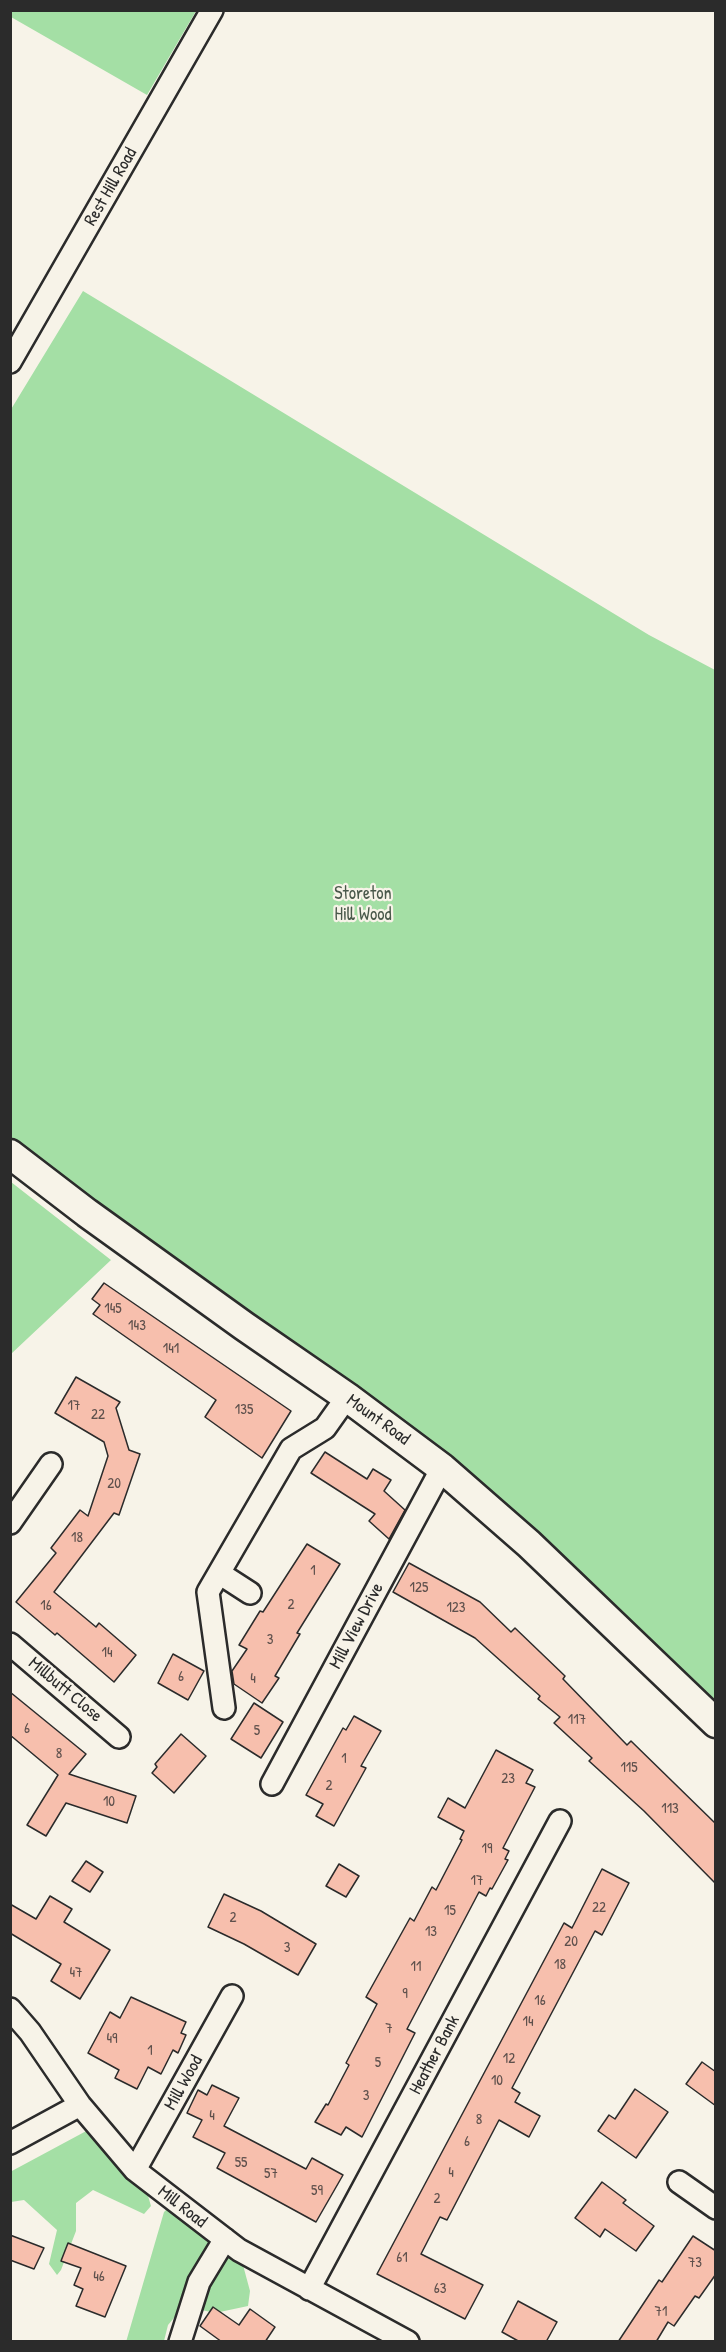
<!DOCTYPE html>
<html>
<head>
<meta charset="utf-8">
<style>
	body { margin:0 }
	#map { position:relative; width:726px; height:2352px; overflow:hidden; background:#f7f3e8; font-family:"Patrick Hand",sans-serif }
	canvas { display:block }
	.frame { position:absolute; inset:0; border:12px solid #2b2b2b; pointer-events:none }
</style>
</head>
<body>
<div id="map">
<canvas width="726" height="2352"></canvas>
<div class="frame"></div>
</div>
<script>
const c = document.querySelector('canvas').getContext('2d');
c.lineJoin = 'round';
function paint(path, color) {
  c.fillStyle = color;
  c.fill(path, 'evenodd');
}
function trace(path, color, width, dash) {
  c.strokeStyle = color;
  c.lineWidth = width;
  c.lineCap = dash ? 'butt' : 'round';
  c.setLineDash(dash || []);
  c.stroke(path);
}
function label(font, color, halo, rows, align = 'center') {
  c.font = font + ' "Patrick Hand",sans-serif';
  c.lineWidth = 4.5;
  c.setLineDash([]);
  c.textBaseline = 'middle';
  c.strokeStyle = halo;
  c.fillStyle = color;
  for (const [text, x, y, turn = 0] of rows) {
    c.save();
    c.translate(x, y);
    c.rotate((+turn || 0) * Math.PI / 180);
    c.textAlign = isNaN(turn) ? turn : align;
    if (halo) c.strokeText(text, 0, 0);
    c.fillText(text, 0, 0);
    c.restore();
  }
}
const green = new Path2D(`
	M11,10H196V11L147,95L11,17Z
	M83,291L649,635L715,670V1710L490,1489L278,1338L11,1138L10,411Z
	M11,1182L111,1260L11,1354Z
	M90,2129L123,2174L146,2189L151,2206L144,2214L93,2190L76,2203V2231L61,2270L57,2275L49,2264L57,2230L24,2200L11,2202L10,2172Z
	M171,2205L240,2254L250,2291L248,2306L215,2313L184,2306L168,2325L164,2341L126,2342L164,2212Z`);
const building = new Path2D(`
	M104,1283L291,1411L262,1458L205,1417L216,1400L93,1314L100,1305L92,1299Z
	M76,1377L120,1402L116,1408L129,1450L140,1454L119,1515L114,1513L54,1592L96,1627L99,1623L136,1655L114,1682L57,1633L55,1635L16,1602L56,1553L51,1548L80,1510L88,1516L108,1456L104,1442L55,1413Z
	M325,1452L367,1479L373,1469L391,1480L384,1491L405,1510L389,1539L369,1521L375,1514L311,1473Z
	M307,1544L340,1564L297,1633L300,1634L275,1676L279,1678L262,1703L234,1684L232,1671L247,1649L239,1645L260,1611L263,1612Z
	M409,1563L480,1602L511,1632L515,1628L565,1676L563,1679L627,1745L631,1741L716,1824V1884L644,1811L589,1761L592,1758L554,1723L560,1717L538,1699L540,1696L475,1638L393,1592Z
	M173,1654L204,1671L188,1700L158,1683Z
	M10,1692L86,1754L69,1774L136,1796L127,1823L66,1803L46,1836L27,1825L58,1775L10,1735Z
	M254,1703L283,1722L261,1758L231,1739Z
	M354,1716L381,1731L361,1766L366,1768L334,1826L316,1816L323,1804L306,1795L343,1728L346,1730Z
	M181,1734L206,1756L174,1793L152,1773L157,1767L155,1764Z
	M496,1750L533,1770L526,1783L535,1787L503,1848L509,1851L505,1859L508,1860L492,1889L490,1888L486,1896L479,1892L407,2029L415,2033L362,2137L346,2127L341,2135L315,2122L326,2104L328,2105L349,2065L346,2063L377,2004L366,1997L410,1918L414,1921L432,1887L436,1890L462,1840L460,1839L464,1831L438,1817L448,1798L465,1808Z
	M86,1861L103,1872L90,1892L72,1881Z
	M339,1864L359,1876L346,1897L326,1886Z
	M602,1869L629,1883L602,1935L595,1931L512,2088L520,2093L515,2102L540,2116L529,2137L499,2120L447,2220L440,2217L421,2254L483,2285L465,2319L377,2274L564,1923L572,1928Z
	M224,1894L261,1911L316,1944L298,1975L244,1944L208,1927Z
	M50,1896L72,1909L64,1922L110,1950L80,1999L51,1981L61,1964L10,1933V1904L36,1919Z
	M131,1997L186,2022L181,2033L186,2035L178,2053L173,2050L161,2074L148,2067L137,2089L115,2078L119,2070L88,2053L110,2012L120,2018Z
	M702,2062L716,2072V2106L686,2084Z
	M212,2085L239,2098L224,2126L306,2169L312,2158L343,2175L316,2222L217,2168L225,2153L193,2137L202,2120L187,2113L198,2090L207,2095Z
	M635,2089L668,2112L636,2158L598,2131L609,2115L615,2119Z
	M602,2182L626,2200L623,2203L654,2226L636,2251L605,2229L600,2237L575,2218Z
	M10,2235L44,2248L34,2269L10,2260Z
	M693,2236L716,2251V2274L699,2298L695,2296L674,2326L668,2322L656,2342H618L659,2280L662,2282Z
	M68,2243L126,2266L105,2317L76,2306L83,2289L74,2285L81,2268L61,2261Z
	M518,2301L557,2322L546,2342H520L502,2332Z
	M213,2307L239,2325L250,2309L275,2327L265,2342H222L200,2326Z`);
const minor = new Path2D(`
	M10,362L212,10
	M10,1523L51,1464
	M219,1573L250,1593
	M10,1644L119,1737
	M224,1708L208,1592L291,1449L325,1428L347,1397
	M272,1784L442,1468
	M10,2009L30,2032L80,2105L135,2170L239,2250L408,2342
	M10,2143L80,2105
	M135,2170L232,1996
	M679,2182L716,2208
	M309,2289L560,1821
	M180,2342L199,2282L225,2239`);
const secondary = new Path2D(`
	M10,1154L87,1213L244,1326L347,1397L442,1468L529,1544L716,1723`);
const numberNames = [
	["145",113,1309],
	["143",137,1326],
	["141",171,1349],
	["17",74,1406],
	["135",244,1410],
	["22",98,1415],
	["20",114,1484],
	["18",77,1538],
	["1",313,1571],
	["125",419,1588],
	["2",291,1605],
	["16",46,1606],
	["123",456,1608],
	["3",270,1640],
	["14",107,1653],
	["6",181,1677],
	["4",253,1679],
	["117",577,1720],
	["6",27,1729],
	["5",257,1731],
	["8",59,1754],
	["1",344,1759],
	["115",629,1768],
	["23",508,1779],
	["2",329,1786],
	["10",109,1802],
	["113",670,1809],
	["19",487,1849],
	["17",477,1881],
	["22",599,1908],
	["15",450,1911],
	["2",233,1918],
	["13",431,1932],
	["20",571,1942],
	["3",287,1948],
	["18",560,1965],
	["11",416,1967],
	["47",76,1973],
	["9",405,1994],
	["16",540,2001],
	["14",528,2022],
	["7",389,2029],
	["49",112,2039],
	["1",150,2051],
	["12",509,2059],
	["5",378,2063],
	["10",497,2081],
	["3",366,2096],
	["4",212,2116],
	["8",479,2120],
	["6",467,2142],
	["55",241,2163],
	["4",451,2173],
	["57",271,2174],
	["59",317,2191],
	["2",437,2199],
	["61",402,2258],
	["73",695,2263],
	["46",99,2277],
	["63",440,2289],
	["71",661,2312]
];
const streetNames = [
	["Rest Hill Road",111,187,-60],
	["Mount Road",378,1420,36],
	["Mill View Drive",357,1626,-62],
	["Millbutt Close",65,1690,40],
	["Heather Bank",435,2055,-62],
	["Mill Wood",184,2083,-61],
	["Mill Road",182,2207,38]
];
const parkNames = [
	["Storeton",363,894],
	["Hill Wood",363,915]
];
paint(green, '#a4dfa5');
paint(building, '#f7bfad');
trace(building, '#2b2b2b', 1.5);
trace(minor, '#2b2b2b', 26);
trace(secondary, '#2b2b2b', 33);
trace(minor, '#f7f3e8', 21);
trace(secondary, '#f7f3e8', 28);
label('15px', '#5e504c', null, numberNames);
label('18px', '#2b2b2b', '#f7f3e8', streetNames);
label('18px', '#49584a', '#f7f3e8', parkNames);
</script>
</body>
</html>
